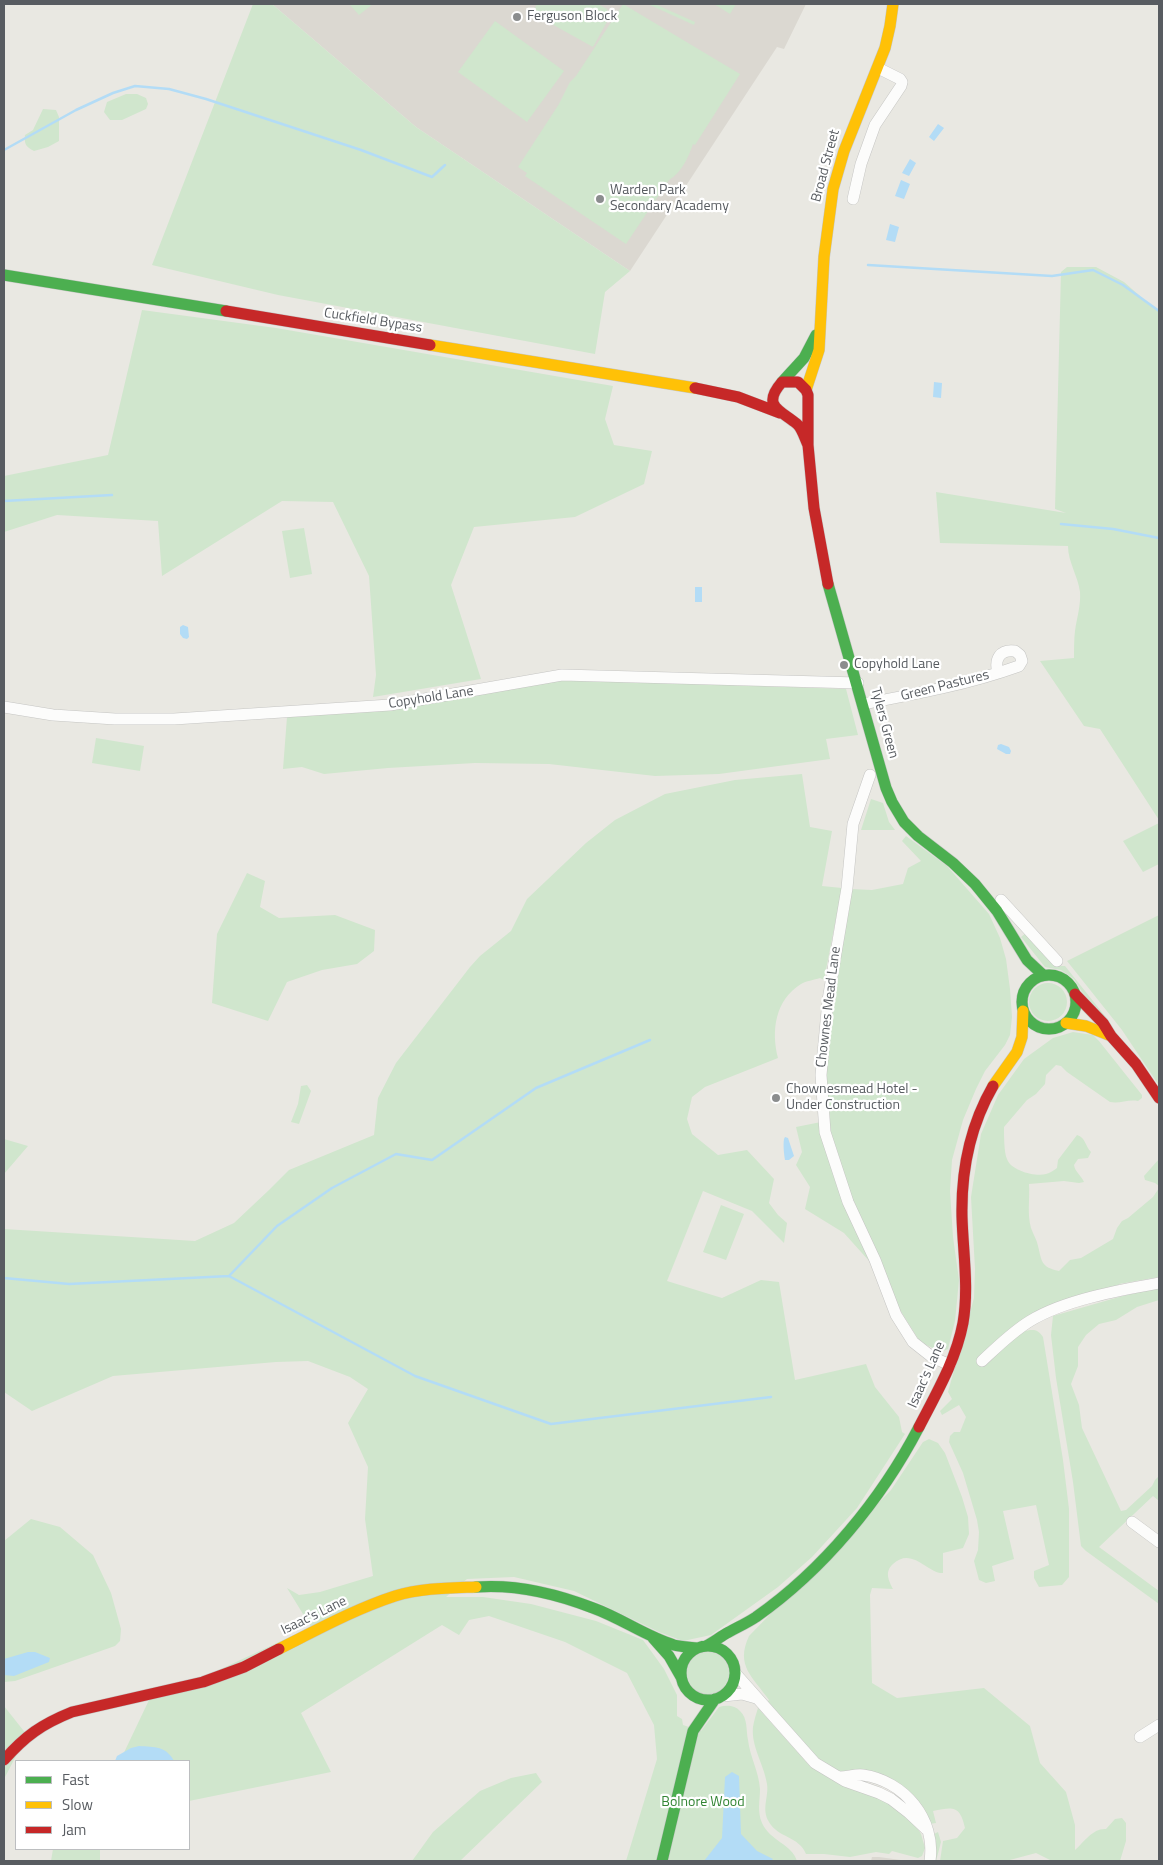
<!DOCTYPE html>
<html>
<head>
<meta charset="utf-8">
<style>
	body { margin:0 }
	#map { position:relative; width:1163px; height:1865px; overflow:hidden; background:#e9e8e2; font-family:"Titillium Web",sans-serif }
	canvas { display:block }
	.frame { position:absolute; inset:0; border:5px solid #585c61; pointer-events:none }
	.legend { position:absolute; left:15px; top:1760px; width:175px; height:90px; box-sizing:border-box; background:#fff; border:1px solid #bcbec0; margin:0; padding:6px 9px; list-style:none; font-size:15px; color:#585c61 }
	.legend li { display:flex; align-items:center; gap:10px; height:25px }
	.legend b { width:25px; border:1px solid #bcbec0 }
</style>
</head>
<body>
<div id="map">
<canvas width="1163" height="1865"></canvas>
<div class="frame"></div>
<ul class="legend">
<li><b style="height:6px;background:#4caf50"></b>Fast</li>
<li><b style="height:6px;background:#ffc107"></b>Slow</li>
<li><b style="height:6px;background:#c62828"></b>Jam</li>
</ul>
</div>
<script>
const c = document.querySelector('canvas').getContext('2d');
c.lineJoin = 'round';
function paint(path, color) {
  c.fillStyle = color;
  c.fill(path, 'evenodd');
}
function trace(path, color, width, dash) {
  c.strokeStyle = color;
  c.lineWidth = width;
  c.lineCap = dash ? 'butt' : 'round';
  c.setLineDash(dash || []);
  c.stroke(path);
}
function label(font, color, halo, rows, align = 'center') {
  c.font = font + ' "Titillium Web",sans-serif';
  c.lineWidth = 4.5;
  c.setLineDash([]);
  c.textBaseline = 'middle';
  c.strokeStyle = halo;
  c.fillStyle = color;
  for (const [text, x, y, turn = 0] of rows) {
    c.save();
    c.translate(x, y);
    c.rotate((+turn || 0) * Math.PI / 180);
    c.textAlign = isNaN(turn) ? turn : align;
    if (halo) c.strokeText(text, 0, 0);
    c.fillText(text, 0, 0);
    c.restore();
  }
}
const education = new Path2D(`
	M272,4H806L784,49L777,47L630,271L416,127Z
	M872,1857H879L908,1861H871Z`);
const green = new Path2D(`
	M253,4H272L416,127L630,271L605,292L595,354L278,295L152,265Z
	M349,4H373L359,15Z
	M537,4H598L607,9L609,18L593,47L532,13Z
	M623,4L740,74L695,145L693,144C688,158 682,172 669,180L626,244L525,176L527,173L518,167L559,104L570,82L576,76Z
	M650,4H655L695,22L694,25L650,5Z
	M714,4H736L730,14Z
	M495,21L564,71L527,122L458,72Z
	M126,94H137L146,98L148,104L146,109L122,120H110L104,112L107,102Z
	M43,109L56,110L59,117V141L48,147L34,151C26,147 24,144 25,135L33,130Z
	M1067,267H1096L1124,282L1156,310L1159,309V820L1100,729L1084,726L1040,661L1074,658C1074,649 1074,639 1075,631C1077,617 1081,605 1080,592C1078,576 1068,562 1068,546L940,543L936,492L1066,513L1055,509L1061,272Z
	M142,310L276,328L613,386L605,419L614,445L652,451L644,484L575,517L474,527L451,585L481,679L373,697L376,675L369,576L333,502L282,501L162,576L158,521L57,515L4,532V476L108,455Z
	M304,528L312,574L290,578L282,531Z
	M562,679L846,689L858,735L826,739L830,759L719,774L655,776L549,764L475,763L388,768L324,774L302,767L283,769L287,717Z
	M96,738L144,746L140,771L92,763Z
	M802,774L810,827L832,831L822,886L842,888L824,980L820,978C814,980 806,981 801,984C775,1000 771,1031 778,1058L705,1087L692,1097L687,1119L692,1134L718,1155L747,1150L774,1179L769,1203L778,1215L787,1223L784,1243L752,1211L703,1191L667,1281L722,1298L761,1280L779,1282L795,1380L866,1364L875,1387L899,1417L902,1432L905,1434L857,1508L812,1557L778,1587L711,1635L683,1641L659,1632L574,1591L514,1577L467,1579L446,1597H483L531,1604L596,1621L643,1640L664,1669L677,1695V1716L682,1719L683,1725L701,1731L719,1707C726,1705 735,1705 740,1711C748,1718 746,1731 748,1740C750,1757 759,1772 760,1789C760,1800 757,1812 762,1823C770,1841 792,1844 797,1861H626L657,1759L654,1725L627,1673L565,1642L489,1616L469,1620L459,1635L442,1625L301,1713L331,1772L189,1801V1761H120L149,1700L174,1691L311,1627L287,1588L299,1595L320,1592L373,1576L365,1519L368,1467L348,1423L368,1389L350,1377L308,1361L276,1362L113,1376L32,1411L4,1392V1229L195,1241L234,1223L269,1190L289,1170L374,1135L378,1098L396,1063L470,967L480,956L511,931L527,899L586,843L615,820L665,794L735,780Z
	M871,799L883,803L889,822L895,830H861Z
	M1159,823V864L1143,872L1123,841Z
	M906,836L947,866L989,914L1000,938L1006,959L1010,989L1012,1017L1010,1035L1005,1045L985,1071L976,1089L963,1120L952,1160L950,1191L953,1237L959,1280L955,1321L948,1349L941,1352L920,1342L870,1262L844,1233L805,1209L810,1187L796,1165L802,1152L796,1127L821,1122L832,1001L851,889L872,890L903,884L908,868L921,861L902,841Z
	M247,873L265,881L260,907L279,918L335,915L375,930L374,951L357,964L322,970L287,982L268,1021L212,1003L217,934Z
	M1159,915V1083L1158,1084L1122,1030L1067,961Z
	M1026,933L1058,966H1065L1109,1021L1082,992L1074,979L1061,970L1045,967L1021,937Z
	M1029 1002a19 19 0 1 1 38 0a19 19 0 1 1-38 0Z
	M1073,1032L1093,1035L1099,1041L1142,1095V1098L1138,1101C1128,1099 1120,1104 1110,1102L1067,1072L1061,1066L1056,1065L1046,1075L1045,1084L1036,1094L1027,1100L1004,1127C1004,1135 1004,1153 1007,1159C1011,1171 1036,1177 1046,1174C1050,1173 1054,1170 1057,1168L1058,1160L1077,1135C1086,1138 1085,1146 1091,1152L1088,1158L1078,1159L1074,1165C1075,1172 1081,1175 1084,1182L1079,1183L1064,1181L1029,1184C1030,1199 1027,1213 1031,1228C1033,1234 1037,1240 1038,1246C1042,1262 1041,1267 1059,1271L1070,1260L1081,1258L1113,1239L1117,1228L1122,1221L1128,1218L1153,1197L1159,1188V1277L1119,1284L1118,1287L1060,1304L1025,1331C1033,1329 1038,1329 1043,1337L1063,1460L1069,1509V1577L1062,1585L1039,1587L1034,1578V1571L1049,1565L1036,1505L1003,1511L1014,1559L992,1566L995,1581L986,1583L979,1580L974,1561L978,1550L979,1532L977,1520L963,1473L949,1442L950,1436L954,1432H960L966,1417L959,1405L942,1415L940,1411L952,1399L948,1392L974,1298L975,1269L971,1197L981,1134L998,1095L1024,1059L1053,1038Z
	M307,1085L311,1091L299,1124L291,1122L298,1104L301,1086Z
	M4,1139L28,1146L4,1174Z
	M1159,1159V1186L1155,1183L1145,1180L1144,1176Z
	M721,1205L744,1214L726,1260L703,1252Z
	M1159,1287V1300L1137,1307L1116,1320L1099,1324L1086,1335L1078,1347V1366L1071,1384L1079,1405L1082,1428L1121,1511L1126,1510L1152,1486L1155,1480L1159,1476V1501L1153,1496L1099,1547L1159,1591V1604L1086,1551L1081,1546L1073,1482L1056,1378L1051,1335L1053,1316L1119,1297Z
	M929,1439L938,1443L945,1453L962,1497L968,1517L969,1534L963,1548L943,1553V1573C928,1574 912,1546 893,1564C884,1572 889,1581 893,1589L872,1588L870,1595L872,1683L897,1698L984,1688L1030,1726L1040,1763L1066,1792L1075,1825V1850C1085,1841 1093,1828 1106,1829L1115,1819L1122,1818L1126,1823V1841L1120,1861H1052L1036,1853L1006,1861H940L943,1841L957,1838L965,1828C960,1805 953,1807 933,1811L936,1823L929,1824L907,1792L841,1772L819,1761L767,1702L769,1700C753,1677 735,1666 749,1636L891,1490L923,1442Z
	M31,1519L60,1527L93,1555L111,1593L121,1629L120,1641L115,1646L15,1681L4,1682V1541Z
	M687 1673a21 21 0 1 1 42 0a21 21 0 1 1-42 0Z
	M4,1706L27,1735L4,1779Z
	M758,1708L809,1765L831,1779L887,1801L917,1827L921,1834L925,1848L922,1856L918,1858L892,1851L889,1854L876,1852L850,1857L824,1854H806C799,1836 778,1838 769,1822C761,1809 769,1797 767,1784C764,1764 751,1747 753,1727C754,1721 756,1714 758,1708Z
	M536,1773L542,1782L460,1861H412L433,1832L480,1791L511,1778Z
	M938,1832L941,1842L936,1861L932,1835Z
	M53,1849H100V1861H51Z`);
const water = new Path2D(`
	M938,124L944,128L934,141L929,137Z
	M910,159L916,163L909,176L902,173Z
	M901,180L910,184L904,199L895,196Z
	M890,224L899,227L895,242L886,240Z
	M934,382L942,383L941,398L933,397Z
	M695,587H702V602H695Z
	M183,625L188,627L189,637L187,639L183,638L180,634V627Z
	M1001,744L1009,747L1011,751L1010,754H1006L997,749L998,745Z
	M785,1137L788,1138L794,1156L789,1160H785C784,1154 783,1145 784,1139Z
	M28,1652H35L50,1658L49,1662L14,1676L4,1675V1659Z
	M139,1746C155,1747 166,1746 174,1761H115L117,1756L131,1748Z
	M732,1772L739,1776L741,1834L757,1851L773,1859L771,1861H704L722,1838L725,1777Z`);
const stream = new Path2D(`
	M4,150L76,110L113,93L135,86L169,89L206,99L361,150L432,177L445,165
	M868,265L1052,276L1093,270L1123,285L1159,311
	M4,501L112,495
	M1061,524L1113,529L1159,538
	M229,1276L277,1226L332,1188L396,1154L432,1160L536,1088L650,1040
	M4,1278L69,1284L229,1276L415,1376L551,1424L771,1397`);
const street = new Path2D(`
	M853,199L861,164L875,125L901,86L902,82L900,79L878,68
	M863,704C916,694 969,684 1019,666L1022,661L1020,655L1015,651C1000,649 994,659 998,673
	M4,707L53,715L115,719H174L390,705L562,675L858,683
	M870,775L853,824L847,888L828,1000L821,1075L825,1132L848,1202L875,1260L896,1315L913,1342L932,1357L950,1365
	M1001,900L1057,961
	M982,1361C997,1347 1012,1332 1030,1321C1064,1300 1120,1290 1159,1283
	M1132,1522L1159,1542
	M735,1673L815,1763L845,1781L879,1793L891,1799L909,1813L926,1829
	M723,1696L742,1694L756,1698
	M1140,1737L1159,1725
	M840,1777C848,1777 855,1774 863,1775C904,1781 936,1819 930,1861`);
const fast = new Path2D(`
	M4,275L226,311
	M782,382L804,358L816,335
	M828,584L886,788L892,802L904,822L918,836L953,863L975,884L997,911L1027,960L1043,975
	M1022 1002a27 27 0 1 1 54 0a27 27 0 1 1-54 0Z
	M476,1587C515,1584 557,1594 593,1608C621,1618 645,1636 674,1645C681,1647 690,1647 697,1648
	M653,1638L669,1656L681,1677
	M706,1646C714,1642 721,1636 729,1632C738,1627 747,1623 756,1617C823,1570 881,1500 919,1427
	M681 1673a27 27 0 1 1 54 0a27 27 0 1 1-54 0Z
	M662,1861L693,1731L715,1699`);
const slow = new Path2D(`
	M430,345L695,388
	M806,390L819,350L824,257L833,189L844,151L885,48L890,26L893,4
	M1066,1023L1086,1026L1111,1036
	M993,1086L1017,1052L1022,1037L1023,1011
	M279,1649C317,1630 355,1609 395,1596C421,1588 449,1588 476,1587`);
const jam = new Path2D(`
	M226,311L430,345
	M695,388L738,397L780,413
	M808,445C805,439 802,428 797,424C780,410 761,406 782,382H798L806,390L808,395V445L814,508L828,584
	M1075,994L1103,1023L1111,1036L1136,1064L1159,1098
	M919,1427C936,1394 956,1360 963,1323C969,1288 963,1252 962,1217C961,1170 970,1126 993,1086
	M4,1760C25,1736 42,1724 72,1712L203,1682L244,1667L279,1649`);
const markers = [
	[517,17,5,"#8b8d8e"],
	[600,199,5,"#8b8d8e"],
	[844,665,5,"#8b8d8e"],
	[776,1098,5,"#8b8d8e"]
];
const poiNames = [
	["Ferguson Block",527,17],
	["Warden Park",610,191],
	["Secondary Academy",610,207],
	["Copyhold Lane",854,665],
	["Chownesmead Hotel -",786,1090],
	["Under Construction",786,1106]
];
const streetNames = [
	["Broad Street",826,166,-75],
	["Cuckfield Bypass",373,321,9],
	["Green Pastures",945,686,-14],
	["Copyhold Lane",431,698,-9],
	["Tylers Green",884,723,75],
	["Chownes Mead Lane",829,1007,-83],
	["Isaac's Lane",927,1375,-66],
	["Isaac's Lane",314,1616,-26]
];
const parkNames = [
	["Bolnore Wood",703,1803]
];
paint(education, '#dbd8d1');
paint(green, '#d0e6cd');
paint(water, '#b3dcf6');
trace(stream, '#b3dcf6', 2.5);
trace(street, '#c5c5c3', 12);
trace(fast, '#c5c6c4', 12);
trace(slow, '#c5c6c4', 12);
trace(jam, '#c5c6c4', 12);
trace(street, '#fcfcfb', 11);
trace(fast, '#4caf50', 11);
trace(slow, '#ffc107', 11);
trace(jam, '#c62828', 11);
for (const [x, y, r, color] of markers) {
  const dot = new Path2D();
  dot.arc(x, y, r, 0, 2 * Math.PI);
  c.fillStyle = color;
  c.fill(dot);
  trace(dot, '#fff', 2);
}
label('14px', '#585c61', '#fff', poiNames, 'left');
label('14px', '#585c61', '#fff', streetNames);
label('14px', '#338534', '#fff', parkNames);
</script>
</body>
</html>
